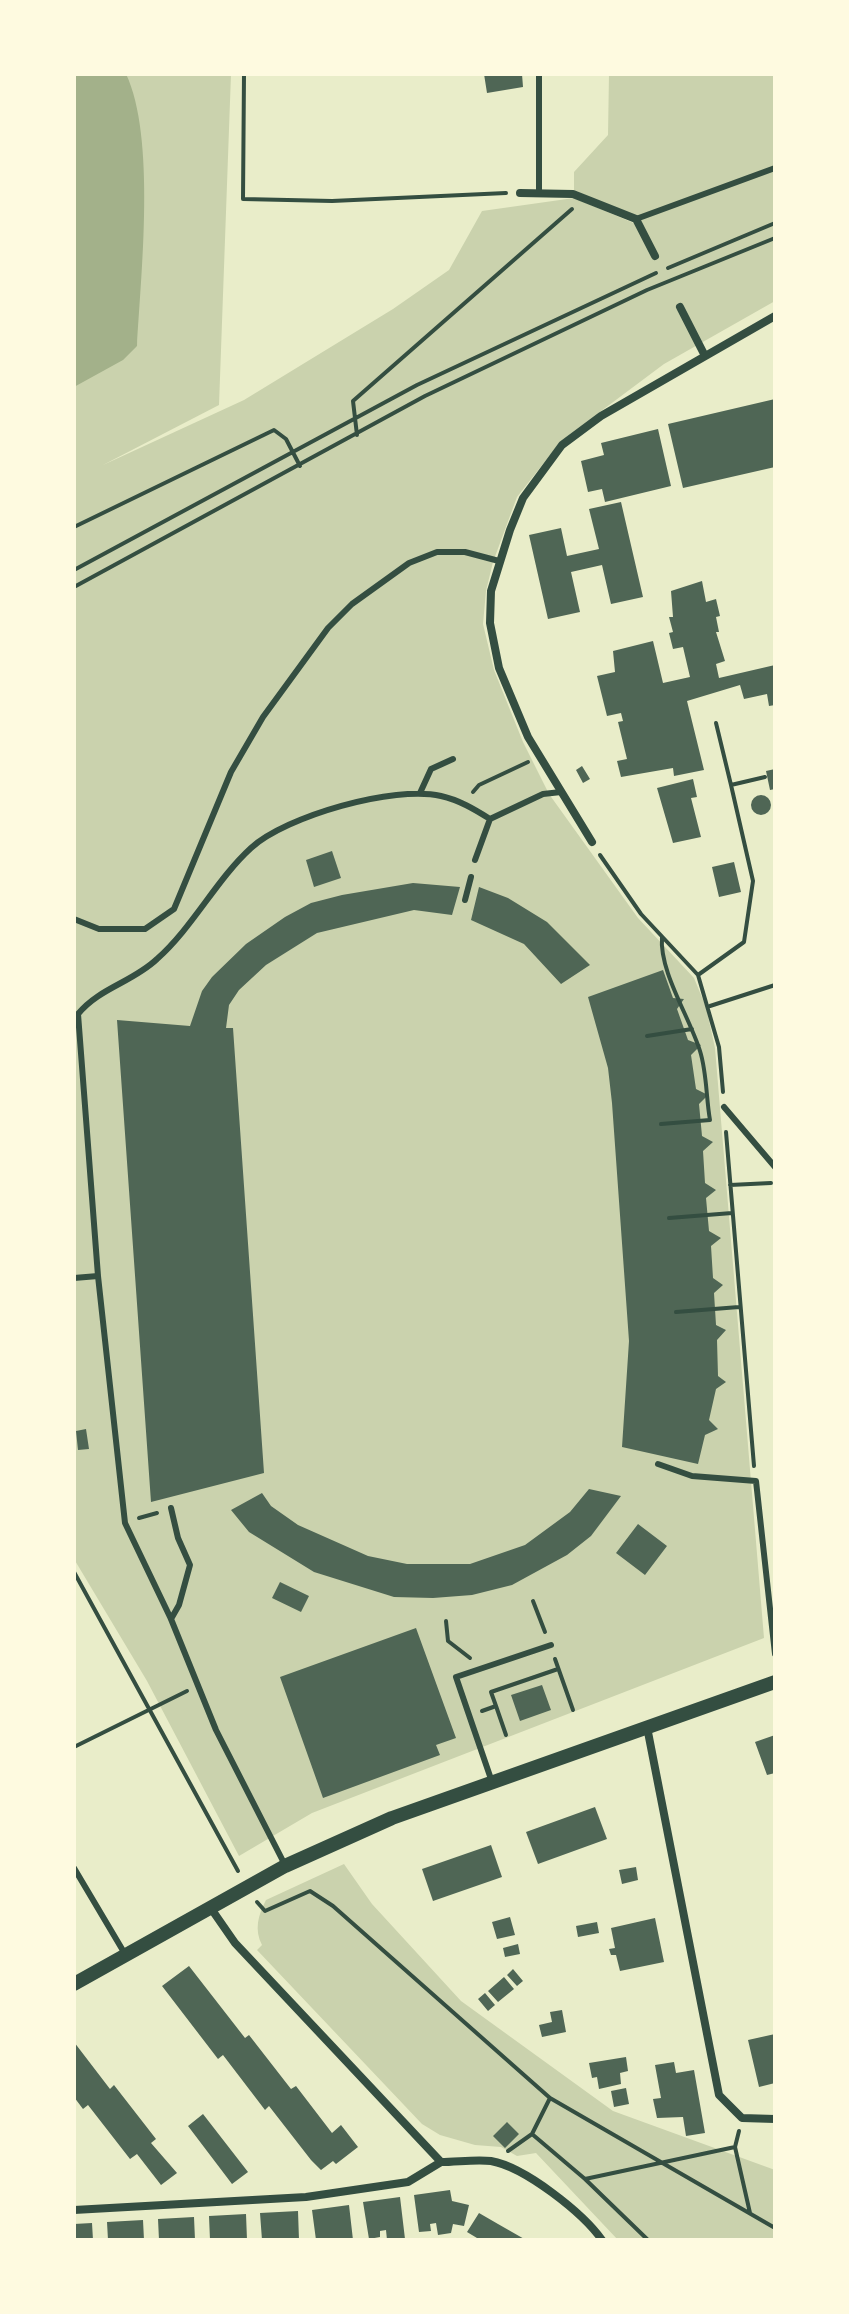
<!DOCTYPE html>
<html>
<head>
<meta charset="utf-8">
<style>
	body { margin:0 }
	#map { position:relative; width:849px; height:2314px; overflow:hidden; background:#e9edc9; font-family:Barlow,sans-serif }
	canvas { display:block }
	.frame { position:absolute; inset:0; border:76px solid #fefae0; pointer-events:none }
</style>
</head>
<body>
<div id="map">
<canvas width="849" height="2314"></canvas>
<div class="frame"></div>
</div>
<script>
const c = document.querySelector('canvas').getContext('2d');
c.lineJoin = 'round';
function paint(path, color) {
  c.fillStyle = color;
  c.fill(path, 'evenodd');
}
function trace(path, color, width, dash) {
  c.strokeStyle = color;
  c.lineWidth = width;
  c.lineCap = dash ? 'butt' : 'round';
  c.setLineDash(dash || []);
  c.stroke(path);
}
const green = new Path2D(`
	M74,74H231L219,405L103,465L244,400L393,309L449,270L482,211L574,198L636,224L640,219L574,190V172L608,135L609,74H775V301L664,364L561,441L517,497L493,562L486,591L483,624L494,670L523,742L549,794L638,918L694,978L706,1007L715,1048L764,1638L312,1813L239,1856L147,1681L74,1559Z
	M344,1864L372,1904L461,2001L613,2111L775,2170V2240H618L536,2153L517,2156L501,2147L475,2145L440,2135L422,2124L257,1950L262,1945C254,1930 258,1915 266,1900Z`);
const water = new Path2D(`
	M74,74H126C156,137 141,274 137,346L123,360L74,387Z`);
const building = new Path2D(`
	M484,74H522L523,87L487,93Z
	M775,399V467L683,488L668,424Z
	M658,429L671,486L605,502L602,489L588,492L581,461L604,455L601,443Z
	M621,502L643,597L611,604L602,565L571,572L580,612L548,619L529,535L561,528L567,556L599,549L589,509Z
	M702,581L706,602L716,599L720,616L716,617L719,632H716L725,661L716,664L719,678L775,665V705L769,706L767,694L744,699L740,685L687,701L704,770L674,776L673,768L621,777L617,761L627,759L618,722L623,721L621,713L607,716L597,676L615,672L613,651L653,641L663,683L690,677L683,647L673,649L669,633L673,632L669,617H673L671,591Z
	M582,766L590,779L583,783L576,770Z
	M775,769V789L770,790L766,771Z
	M693,779L697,797L691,798L701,837L673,843L657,788Z
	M751 805a10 10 0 1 1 20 0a10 10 0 1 1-20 0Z
	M332,851L341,878L314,887L306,860Z
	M734,862L741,892L719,897L712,867Z
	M413,883L460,887L452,915L414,910L317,933L266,965L239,990L229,1005L226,1028H233L264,1473L151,1502L117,1020L190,1026L202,991L212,977L246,944L285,917L311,903L342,895Z
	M479,887L508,898L547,922L590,965L561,984L524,944L471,920Z
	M663,970L673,998L684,999L677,1009L688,1040L701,1045L691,1055L696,1089L708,1095L699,1104L702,1136L713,1142L703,1151L705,1183L716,1190L706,1198L709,1231L721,1238L711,1246L713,1278L723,1285L714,1293L716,1325L726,1330L717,1340L718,1376L726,1382L716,1389L709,1420L718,1429L705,1435L698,1464L622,1447L629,1341L612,1103L608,1068L588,997Z
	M86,1429L89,1449L78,1450L76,1431Z
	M589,1489L621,1496L591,1536L567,1555L512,1585L472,1595L433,1598L394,1597L314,1572L249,1532L231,1510L262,1493L271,1506L298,1525L368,1556L407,1564H470L525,1545L570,1512Z
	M638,1524L667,1546L645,1575L616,1553Z
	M280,1582L309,1596L301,1612L272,1598Z
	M416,1628L456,1738L436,1745L440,1755L323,1798L280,1677Z
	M542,1685L551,1710L520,1721L511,1695Z
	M775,1735V1773L767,1775L755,1742Z
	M595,1807L607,1839L538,1864L526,1832Z
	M491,1845L502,1877L433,1901L422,1869Z
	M636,1867L638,1880L622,1884L619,1870Z
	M510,1917L515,1935L497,1939L492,1922Z
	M655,1918L664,1962L620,1971L616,1955H611L609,1949L615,1948L611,1928Z
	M597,1922L599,1933L578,1937L576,1926Z
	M518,1944L520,1954L505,1957L503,1948Z
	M189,1966L245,2038L249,2035L291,2089L296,2086L332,2133L341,2125L358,2147L336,2164L333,2161L321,2170L311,2160L269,2106L265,2110L223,2055L218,2059L162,1986Z
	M513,1969L523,1981L517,1986L507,1975Z
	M504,1977L514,1989L498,2002L488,1991Z
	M485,1993L495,2005L488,2011L478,1999Z
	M562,2010L566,2032L542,2037L539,2025L552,2022L550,2012Z
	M775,2034V2083L759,2087L748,2040Z
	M74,2042L110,2089L114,2085L156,2139L151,2143L177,2173L161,2185L137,2154L130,2159L88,2105L83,2109L74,2097Z
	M626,2057L628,2071L620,2073L621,2084L599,2089L597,2077L592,2078L589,2063Z
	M674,2062L676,2073L694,2070L705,2133L686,2136L683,2117L657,2118L653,2099L661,2098L655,2065Z
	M626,2088L629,2104L614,2107L611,2091Z
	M203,2114L248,2172L232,2184L188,2126Z
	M507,2122L519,2134L505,2148L493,2136Z
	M450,2190L452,2201L469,2205L464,2226L453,2224L451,2233L438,2235L436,2223L430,2224L431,2231L419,2232L414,2195Z
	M400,2197L405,2239L387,2240L386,2230L380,2231V2237L369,2239L363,2202Z
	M349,2205L353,2240H316L312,2210Z
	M298,2211L299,2240H262L260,2213Z
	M479,2213L498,2224L526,2240L477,2238L467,2232Z
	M246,2214L247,2240H210L209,2216Z
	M194,2217L195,2240H159L158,2219Z
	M143,2220L144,2240H108L107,2222Z
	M92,2223L93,2240H74V2224Z`);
const path = new Path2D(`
	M244,74L243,199L332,201L506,193
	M668,268L775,223
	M357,435L353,401L572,209
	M74,527L274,430L286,439L300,466
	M74,570L417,385L656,273
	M74,587L425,396L647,290L775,238
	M716,723L731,785
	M473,792L479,785L528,762
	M600,855L641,914L698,975L719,1047L723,1092
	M662,937C659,971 690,1018 700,1051C707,1073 706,1098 710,1120
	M698,975L744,942L753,881L731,785L765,777
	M710,1006L775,985
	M647,1036L692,1029
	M661,1124L710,1120
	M726,1132L754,1466
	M730,1185L771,1183
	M669,1218L732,1213
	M676,1312L739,1307
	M139,1518L157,1513
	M74,1572L238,1871
	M533,1601L545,1632
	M446,1621L448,1641L470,1658
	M555,1659L573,1710
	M496,1706L506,1735
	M482,1711L496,1706L491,1692L558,1669
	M74,1747L187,1691
	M257,1902L265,1911L310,1891L333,1906L550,2098L775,2228
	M532,2134L585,2179
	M735,2147L750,2213
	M508,2151L532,2134L550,2098
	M648,2240L585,2179L735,2147L739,2131`);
const service = new Path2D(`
	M539,193V74
	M636,219L775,168
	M420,793L431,769L453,759
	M475,860L490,819L543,794L561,792
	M465,900L471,877
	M74,919L99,929H145L174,909L231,772L263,717L328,628L352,604L409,563L437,552H465L499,561
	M724,1107L775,1167
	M74,1278L98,1276
	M658,1464L692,1476L756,1481L775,1654
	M171,1619L179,1605L190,1565L178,1538L171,1508
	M492,1782L456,1677L551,1645
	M285,1865L216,1730L171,1619L125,1523L98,1276L78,1014C99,988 133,982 157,959C193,927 216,880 251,848C286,816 394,785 441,796C459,800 474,809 490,819
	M74,1868L125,1954`);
const minor = new Path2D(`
	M520,193L573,194L636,219L655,256
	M680,307L704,354
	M592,842L528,737L499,668L490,623L491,591L510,530L523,498L562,445L601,416L775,316
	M647,1727L719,2095L742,2118L775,2119
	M210,1907L235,1943L441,2162C457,2162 476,2159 491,2161C525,2167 583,2213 602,2240
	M74,2210L306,2197L408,2182L441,2162`);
const tertiary = new Path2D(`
	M74,1984L285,1866L392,1818L775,1682`);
paint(green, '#cad2ad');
paint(water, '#a3b18a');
paint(building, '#4f6655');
trace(path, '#344e41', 4);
trace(service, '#344e41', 6);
trace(minor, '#344e41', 8);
trace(tertiary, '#344e41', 14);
</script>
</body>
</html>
